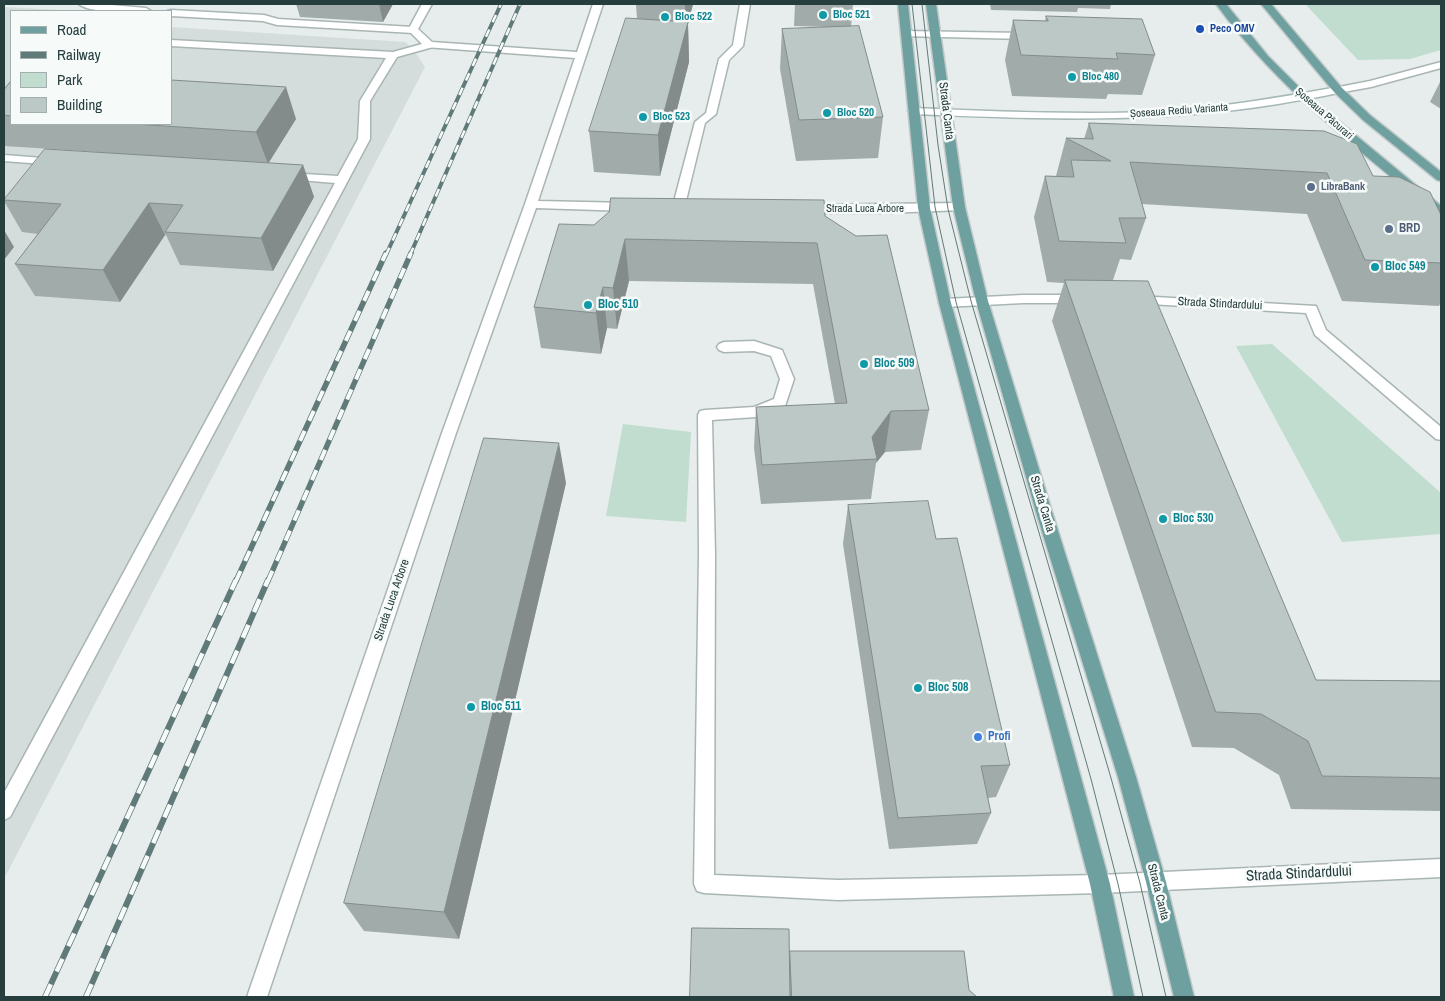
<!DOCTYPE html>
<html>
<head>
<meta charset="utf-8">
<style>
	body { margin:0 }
	#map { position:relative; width:1445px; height:1001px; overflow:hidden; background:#e6edec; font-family:"Archivo Narrow",sans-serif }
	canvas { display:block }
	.frame { position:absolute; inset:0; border:5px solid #263e3e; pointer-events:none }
	.legend { position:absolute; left:10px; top:10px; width:162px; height:115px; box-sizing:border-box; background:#f6faf9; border:1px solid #a3afae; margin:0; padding:6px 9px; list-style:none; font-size:15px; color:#263e3e }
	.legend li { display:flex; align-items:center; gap:10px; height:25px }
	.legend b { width:25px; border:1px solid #a3afae }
</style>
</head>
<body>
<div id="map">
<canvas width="1445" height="1001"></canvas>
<div class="frame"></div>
<ul class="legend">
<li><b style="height:6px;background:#6da09f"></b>Road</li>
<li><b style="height:6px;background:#607a79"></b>Railway</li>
<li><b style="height:14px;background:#c0ddcf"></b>Park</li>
<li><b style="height:14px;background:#bbc8c6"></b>Building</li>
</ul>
</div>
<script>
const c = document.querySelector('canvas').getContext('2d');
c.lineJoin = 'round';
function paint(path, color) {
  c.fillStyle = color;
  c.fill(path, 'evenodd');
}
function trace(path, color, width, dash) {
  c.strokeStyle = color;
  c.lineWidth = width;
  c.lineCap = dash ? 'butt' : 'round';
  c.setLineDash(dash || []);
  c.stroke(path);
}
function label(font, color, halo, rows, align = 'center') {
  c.font = font + ' "Archivo Narrow",sans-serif';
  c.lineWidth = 5;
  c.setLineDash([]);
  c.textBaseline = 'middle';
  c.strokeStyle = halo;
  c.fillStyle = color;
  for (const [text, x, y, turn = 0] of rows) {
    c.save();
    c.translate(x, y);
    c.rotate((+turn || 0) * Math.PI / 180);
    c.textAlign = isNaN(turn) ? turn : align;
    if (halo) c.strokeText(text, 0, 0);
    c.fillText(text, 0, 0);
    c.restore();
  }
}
const built = new Path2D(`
	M4,7L77,11H11V124H171V27L405,42L413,49L425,67L4,879Z`);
const green = new Path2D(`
	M1305,4H1441V50L1410,59L1358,60Z
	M1272,344L1441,493V534L1342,542L1236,346Z
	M623,424L691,432L686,522L606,516Z`);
const lane = new Path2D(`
	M79,4H100L146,8L151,11C135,12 91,14 79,4Z
	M740,4H750L743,46L729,60L716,114L705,123L684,209L678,213L674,212L672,209L695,122L706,113L719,59L733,45Z
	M171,10L264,15L278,19L413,27L418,30L413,33L277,25L263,21L171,16V11H167Z
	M906,31L1023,33L1028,36L1023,39L902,36L901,34Z
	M171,40L393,52L429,42L434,45L433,47L397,57L370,101V139L10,817L4,820V793L335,183L288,179L282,176L288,173L338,176L358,139L360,101L386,58L171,46Z
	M4,155L56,159L62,162L56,165L4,161Z
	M754,341L782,350L794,379L785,406L756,417L712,420L715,554L714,875L838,880L1100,875L1107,877L1110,884L1107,891L1100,893L838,900L704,893L697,891L694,884L699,554L698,415L700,411L705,410L754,407L774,399L780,379L771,356L754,351L724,352L719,350L717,347L719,344L724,342Z`);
const street = new Path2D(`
	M422,4H432L418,29L432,42L577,52L593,4H603L538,201L630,203L636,207L630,211L536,208L456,433L267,997H247L442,433L525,204L575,58L425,47L408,30Z
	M1441,62V68L1371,87L1338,93L1333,90L1334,88L1370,81Z
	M959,203L963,204L965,207L963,210L885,213H805L799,209L805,205Z
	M1023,295H1079L1085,299L1079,303H1023L945,307L939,303L945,299Z
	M1137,296L1316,306L1326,330L1441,427V440L1436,439L1315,335L1306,313L1132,303L1131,300L1132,297Z
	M1441,859V877L1100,893L1093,891L1090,884L1093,877L1100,875Z`);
const secondary = new Path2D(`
	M1338,87L1342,88L1343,90L1342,92C1321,97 1299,100 1278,104C1154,124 1038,119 913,114L908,111L913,108C992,111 1071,115 1149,112C1213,109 1276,98 1338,87Z`);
const primary = new Path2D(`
	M898,4H908L930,208L951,303L1110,884L1134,997H1114L1090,884L939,303L918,208Z
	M926,4H936L965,207L988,301L1052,512L1136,777L1166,882L1194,997H1174L1146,882L1118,777L1036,512L976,301L953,207Z
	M1216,4H1226L1268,56L1306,94L1441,206V216L1437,215C1357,148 1278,89 1216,4Z
	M1261,4H1271L1342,88L1371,116L1441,172V181L1437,180L1363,120L1334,92Z`);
const tram = new Path2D(`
	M912,4L935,207L956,302L1091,779L1118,884L1143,997
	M922,4L938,145L948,209L971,301L1111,778L1140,883L1166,997`);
const railFar2 = new Path2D(`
	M386,255L501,4
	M410,255L520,4`);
const railFar1 = new Path2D(`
	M236,581L386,253
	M268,581L411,253`);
const rail = new Path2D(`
	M45,997L236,580
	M86,997L268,580`);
const wall = new Path2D(`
	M296,4H393L383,22L300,17Z
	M636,4H693L688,24L689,62L660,176L594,172L589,131L637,19Z
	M795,4H853L851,27L883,117L878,158L796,161L780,69L782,29L829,27L794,26Z
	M990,4H1111L1110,9L1078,8L1077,12L991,10Z
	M1046,16L1155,55L1142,95L1108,94L1106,99L1012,96L1005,60L1013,20L1045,21Z
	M1441,80V109L1430,102Z
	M11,81V124H171L296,119L268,163L303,165L314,197L273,271L180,265L166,235H165L120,302L35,296L15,264L38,234L22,232L4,201V200L98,152L4,146V90Z
	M1089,123L1373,176L1441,215V302L1439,306L1342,301L1307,214L1142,204L1146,218L1131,260L1120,259L1113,280L1316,680L1441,681V811L1291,809L1279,775L1234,748L1192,747L1052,321L1064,283L1047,282L1034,217L1045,176H1056L1066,138L1084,139Z
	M825,216L929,410L921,450L885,452L876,463L871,499L761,504L754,448L756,407L835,404L813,284L629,281L617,329L607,328L601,354L541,348L534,307L594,225Z
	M566,483L459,939L364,931L344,903Z
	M848,505L936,539L1010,765L996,797L988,798L991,813L977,844L889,849L843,544Z
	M790,951L969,990L977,997H690L789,959Z`);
const shadedWall = new Path2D(`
	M379,4H393L383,22Z
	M685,4H693L688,24L689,62L660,176L658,135L686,30Z
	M286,87L296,119L268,164L256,132Z
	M303,165L314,197L273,271L261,238Z
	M149,203L165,235L120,302L103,270Z
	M4,230L14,247L4,260Z
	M625,239L629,281L617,329L613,288Z
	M603,287L607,328L601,354L596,313Z
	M891,411L885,452L876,463L877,459L872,437Z
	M559,443L566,483L459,939L444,912Z`);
const building = new Path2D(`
	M1046,16L1142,19L1155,55L1116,53L1118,59L1021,55L1013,20L1048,21Z
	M626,18L688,22L658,135L589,131Z
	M859,26L883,117L799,120L782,29Z
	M171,80L286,87L256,132L134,124H171Z
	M11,81V116L4,115V90Z
	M1089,123L1324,131L1357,144L1373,176L1399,177L1430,192L1441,215V263L1365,260L1327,173L1130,162L1146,218H1119L1126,243L1059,241L1045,176L1074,177L1071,160L1111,161L1066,138L1093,139Z
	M45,149L303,165L261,238L165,232L183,205L149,203L103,270L15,264L61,204L4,200Z
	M611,198L824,200L825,216L856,236L887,235L929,410L891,411L872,437L877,459L762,465L756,407L847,403L817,243L625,239L613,288L603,287L596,313L534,307L559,224L594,225L609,212Z
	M1065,280L1148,281L1316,680L1441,681V778L1322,776L1308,741L1261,714L1216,712Z
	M484,438L559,443L444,912L344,903Z
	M928,501L936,539L957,538L1010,765L981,766L991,813L898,818L848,505Z
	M692,928L789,929L790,997H690Z
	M790,951H964L969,990L977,997H792Z`);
const markers = [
	[823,15,5,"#0f9aa8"],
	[665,17,5,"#0f9aa8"],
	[1200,29,5,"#1a4fb4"],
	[1072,77,5,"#0f9aa8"],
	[827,113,5,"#0f9aa8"],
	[643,117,5,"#0f9aa8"],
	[1311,187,5,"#5c6f8a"],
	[1389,229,5,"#5c6f8a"],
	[1375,267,5,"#0f9aa8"],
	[588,305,5,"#0f9aa8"],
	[864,364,5,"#0f9aa8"],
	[1163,519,5,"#0f9aa8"],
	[918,688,5,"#0f9aa8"],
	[471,707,5,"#0f9aa8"],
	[978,737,5,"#3f7fe0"]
];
const farCulturenames = [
	["Bloc 521",833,15],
	["Bloc 522",675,17],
	["Bloc 480",1082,77],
	["Bloc 520",837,113],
	["Bloc 523",653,117]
];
const farTransitnames = [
	["Peco OMV",1210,29]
];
const farStreetnames = [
	["Șoseaua Rediu Varianta",1179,111,-4],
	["Șoseaua Păcurari",1324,114,41],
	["Strada Luca Arbore",865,209]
];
const farServicenames = [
	["LibraBank",1321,187]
];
const streetNames = [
	["Strada Canta",946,111,83],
	["Strada Stindardului",1220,304,3],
	["Strada Canta",1042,504,73],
	["Strada Luca Arbore",392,600,-71],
	["Strada Canta",1158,892,76]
];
const serviceNames = [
	["BRD",1399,229]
];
const cultureNames = [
	["Bloc 549",1385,267],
	["Bloc 510",598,305],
	["Bloc 509",874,364],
	["Bloc 530",1173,519],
	["Bloc 508",928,688],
	["Bloc 511",481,707]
];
const shopNames = [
	["Profi",988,737]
];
const nearStreetnames = [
	["Strada Stindardului",1299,874,-3]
];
paint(built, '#d4dddb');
paint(green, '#c0ddcf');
trace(lane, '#a9b5b4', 3);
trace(street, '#a9b5b4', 3);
trace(secondary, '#a5b8b6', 3);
trace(primary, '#c2c9c9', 3);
paint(lane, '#fff');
paint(street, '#fff');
paint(secondary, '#fff');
paint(primary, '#6da09f');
trace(tram, '#607a79', 1);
trace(railFar2, '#607a79', 4);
trace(railFar1, '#607a79', 5.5);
trace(rail, '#607a79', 6);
trace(railFar2, '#f6faf9', 2.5, [8]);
trace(railFar1, '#f6faf9', 4, [11]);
trace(rail, '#f6faf9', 4.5, [14]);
paint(wall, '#a1acaa');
paint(shadedWall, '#838c8b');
paint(building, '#bbc8c6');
trace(building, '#838c8b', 1);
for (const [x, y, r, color] of markers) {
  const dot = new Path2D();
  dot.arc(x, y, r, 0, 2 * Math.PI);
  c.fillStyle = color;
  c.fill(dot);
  trace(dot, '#f6faf9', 2);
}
label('bold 11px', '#0d838f', '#f6faf9', farCulturenames, 'left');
label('bold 11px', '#164399', '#f6faf9', farTransitnames, 'left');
label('11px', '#263e3e', '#f6faf9', farStreetnames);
label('bold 11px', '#4e5e75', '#f6faf9', farServicenames, 'left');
label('12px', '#263e3e', '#f6faf9', streetNames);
label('bold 12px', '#4e5e75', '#f6faf9', serviceNames, 'left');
label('bold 12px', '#0d838f', '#f6faf9', cultureNames, 'left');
label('bold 12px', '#366cbe', '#f6faf9', shopNames, 'left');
label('15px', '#263e3e', '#f6faf9', nearStreetnames);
</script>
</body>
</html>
